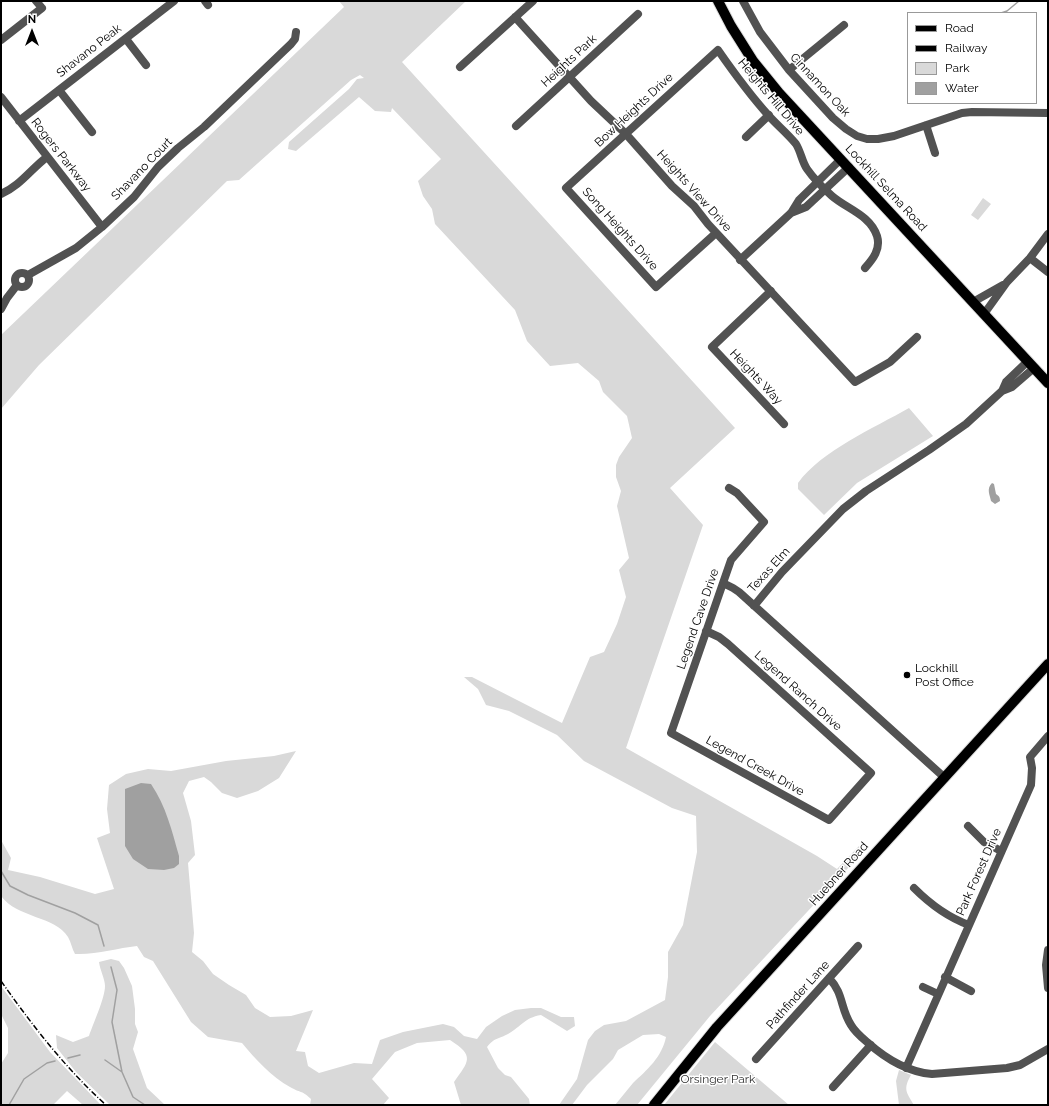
<!DOCTYPE html>
<html>
<head>
<meta charset="utf-8">
<style>
	body { margin:0 }
	#map { position:relative; width:1049px; height:1106px; overflow:hidden; background:#fff; font-family:Raleway,sans-serif }
	canvas { display:block }
	.frame { position:absolute; inset:0; border:2px solid #000; pointer-events:none }
	.legend { position:absolute; left:907px; top:12px; width:130px; height:92px; box-sizing:border-box; background:#fff; border:1px solid #999; margin:0; padding:5px 7px; list-style:none; font-size:12px; color:#000 }
	.legend li { display:flex; align-items:center; gap:8px; height:20px }
	.legend b { width:20px; border:1px solid #999 }
	.north { position:absolute; left:12px; top:12px; width:40px; height:40px; -webkit-text-stroke:3px #fff; paint-order:stroke; rotate:0deg; font-size:11px; font-weight:700; line-height:16px; text-align:center; color:#000 }
	.north::after { content:''; display:block; margin:auto; width:14px; height:18px; background:#000; clip-path:polygon(50% 0,100% 100%,50% 72%,0 100%) }
</style>
</head>
<body>
<div id="map">
<canvas width="1049" height="1106"></canvas>
<div class="frame"></div>
<ul class="legend">
<li><b style="height:5px;background:#000"></b>Road</li>
<li><b style="height:5px;background:#000"></b>Railway</li>
<li><b style="height:11px;background:#d9d9d9"></b>Park</li>
<li><b style="height:11px;background:#a0a0a0"></b>Water</li>
</ul>
<div class="north">N</div>
</div>
<script>
const c = document.querySelector('canvas').getContext('2d');
c.lineJoin = 'round';
function paint(path, color) {
  c.fillStyle = color;
  c.fill(path, 'evenodd');
}
function trace(path, color, width, dash) {
  c.strokeStyle = color;
  c.lineWidth = width;
  c.lineCap = dash ? 'butt' : 'round';
  c.setLineDash(dash || []);
  c.stroke(path);
}
function label(font, color, halo, rows, align = 'center') {
  c.font = font + ' Raleway,sans-serif';
  c.lineWidth = 3;
  c.setLineDash([]);
  c.textBaseline = 'middle';
  c.strokeStyle = halo;
  c.fillStyle = color;
  for (const [text, x, y, turn = 0] of rows) {
    c.save();
    c.translate(x, y);
    c.rotate((+turn || 0) * Math.PI / 180);
    c.textAlign = isNaN(turn) ? turn : align;
    if (halo) c.strokeText(text, 0, 0);
    c.fillText(text, 0, 0);
    c.restore();
  }
}
const green = new Path2D(`
	M339,1H466L402,62L735,428L670,488L703,525L626,748L817,856L837,869L859,846L863,852L710,1016L637,1105H615C621,1098 627,1090 633,1083C647,1070 662,1057 666,1037L659,1034L643,1035L618,1050L613,1059L587,1085L572,1105H559L577,1079L588,1040L595,1031L604,1025L626,1021L665,1000L668,977V952L683,925L697,852L696,816L672,808L584,761L557,735L509,711L486,705L478,689L464,677H472L562,723L590,657L604,652L617,624L626,597L619,570L629,558L617,506L621,491L616,477V465L619,457L632,438L627,416L603,392L599,381L578,363L550,366L527,341L515,310L435,224L432,209L423,196L418,181L441,159L392,108L391,112L375,111L359,97L296,151L288,149L289,142L349,89L357,79L364,78L360,75L351,80L239,180L227,181L39,365L1,409V335L344,7Z
	M983,198L991,204L978,220L971,215Z
	M909,408L933,436L857,483L824,515L798,489V483C821,451 874,428 909,408Z
	M296,751L279,778L258,791L237,798L222,793L211,782L204,777L189,781L183,793L191,821L195,855L188,863L194,933L192,952L203,961L213,974L229,985L246,995L255,1008L270,1017L291,1016L313,1010L296,1051L305,1052L308,1066L319,1073L354,1063L372,1064L380,1040L403,1032L443,1024L454,1027L464,1036L477,1039L486,1027L502,1016L515,1010L531,1008H541L561,1017H574L575,1026L567,1031L541,1015C524,1018 522,1026 508,1034C499,1039 495,1037 487,1047L498,1068L505,1075L511,1077L529,1099L530,1105H461L454,1082C469,1061 475,1056 450,1040L417,1043L395,1052L372,1079L389,1098L383,1105H310L311,1099C302,1090 300,1093 290,1087C272,1077 255,1059 242,1043L208,1037L191,1022L153,961L144,957L137,946C117,948 96,955 75,954C72,949 71,942 68,937C55,916 17,918 1,896V840L11,858L8,870L40,877L95,894L114,889L97,838L110,833L107,809L109,785L126,774L148,769L171,771L226,761L274,756Z
	M111,959L119,961L124,968L132,986L135,1009V1024L138,1032L133,1049L147,1088L165,1105H110L76,1072L57,1048L56,1035L73,1042L89,1036C93,1024 105,998 105,986C105,979 100,970 99,962Z
	M1,986L50,1052L101,1105H83L67,1091L53,1105H1V1064L8,1053V1028L1,1014Z
	M715,1042L789,1105H664Z
	M899,1070L911,1075C903,1089 906,1092 914,1105H899L896,1081Z`);
const water = new Path2D(`
	M992,483L994,484L996,494C999,496 1000,497 1000,501L995,504L991,501C990,495 986,489 992,483Z
	M141,783L151,784C166,806 172,831 179,856V864L174,868L164,870L148,869L133,859L125,846V789Z`);
const stream = new Path2D(`
	M1001,13L1007,11L1019,1
	M1,871L10,886L28,895L75,913L98,925L104,946
	M111,967L117,990L112,1022L122,1072L133,1097L145,1105
	M68,1058L80,1055
	M105,1060L122,1072
	M9,1105L24,1079L47,1063L55,1061`);
const minor = new Path2D(`
	M205,1L208,5
	M743,1L760,32L789,70L833,118L846,129L857,136L867,139H878L894,136L962,113L972,112L1048,113
	M515,17L591,101L626,134L672,186L694,206L708,224L855,382L890,362L917,337
	M126,39L146,65
	M1,40L42,8L36,1
	M460,67L533,1
	M789,70L844,25
	M59,90L92,132
	M1,97L102,227
	M19,121L174,1
	M926,125L935,153
	M516,126L638,14
	M746,137L769,115
	M1,194C20,186 31,169 47,157
	M791,213L806,207L849,167
	M716,233L656,287L566,188L718,50C734,73 750,95 769,116C777,125 788,134 796,144C801,152 802,162 807,169C814,179 823,188 832,196C847,209 870,215 877,236C881,249 873,259 865,268
	M1030,258L1048,272
	M740,260L791,213L799,200L841,159
	M15 280a7 7 0 1 1 14 0a7 7 0 1 1-14 0Z
	M28,275L76,248L102,227L134,197L158,167L178,148L204,127L291,44L295,39L296,32
	M771,291L712,347L784,424
	M973,302L1003,285
	M1,309L7,298L17,285
	M984,314L1007,282L1030,258L1048,234
	M1002,391L1006,382L1028,361
	M723,583L733,588L739,592L945,778
	M754,606L782,572L843,509L866,491L929,450L966,424L1002,391L1012,387L1034,368
	M706,631L719,637L728,644L871,773L829,820L671,733L731,560L764,522L737,493L729,488
	M968,826L984,842L1001,851
	M914,888C930,904 947,917 969,925
	M1048,950L1046,965L1048,988
	M945,977L971,991
	M829,978C844,994 840,1008 851,1025C855,1032 861,1037 867,1042C886,1059 907,1072 932,1074L1007,1068L1020,1065L1048,1049
	M923,987L938,994
	M756,1059L858,946
	M906,1068L1031,785L1032,768L1030,757L1048,736
	M833,1087L871,1045`);
const major = new Path2D(`
	M718,1L731,26L753,61L779,93L1048,383
	M654,1105L717,1027L1048,664`);
const rail = new Path2D(`
	M1,981C32,1025 66,1069 106,1105`);
const markers = [
	[907,675,4,"#000"]
];
const streetNames = [
	["Shavano Peak",89,51,-38],
	["Heights Park",569,61,-43],
	["Cinnamon Oak",820,85,47],
	["Heights Hill Drive",771,97,50],
	["Bow Heights Drive",634,110,-43],
	["Rogers Parkway",61,155,52],
	["Shavano Court",142,169,-46],
	["Lockhill Selma Road",886,188,47],
	["Heights View Drive",694,191,48],
	["Song Heights Drive",620,229,48],
	["Heights Way",756,377,47],
	["Texas Elm",769,570,-48],
	["Legend Cave Drive",698,619,-71],
	["Legend Ranch Drive",798,691,42],
	["Legend Creek Drive",755,766,29],
	["Park Forest Drive",979,872,-66],
	["Huebner Road",839,874,-48],
	["Pathfinder Lane",798,995,-48]
];
const poiNames = [
	["Lockhill",915,668],
	["Post Office",915,682]
];
const parkNames = [
	["Orsinger Park",718,1079]
];
paint(green, '#d9d9d9');
paint(water, '#a0a0a0');
trace(stream, '#a0a0a0', 1.5);
trace(major, '#dbdbdb', 12);
trace(minor, '#525252', 8);
trace(major, '#000', 10);
trace(rail, '#000', 1.5, [6, 2, 1, 2]);
for (const [x, y, r, color] of markers) {
  const dot = new Path2D();
  dot.arc(x, y, r, 0, 2 * Math.PI);
  c.fillStyle = color;
  c.fill(dot);
  trace(dot, '#fff', 1.5);
}
label('12px', '#000', '#fff', streetNames);
label('12px', '#000', '#fff', poiNames, 'left');
label('12px', '#303030', '#fff', parkNames);
</script>
</body>
</html>
